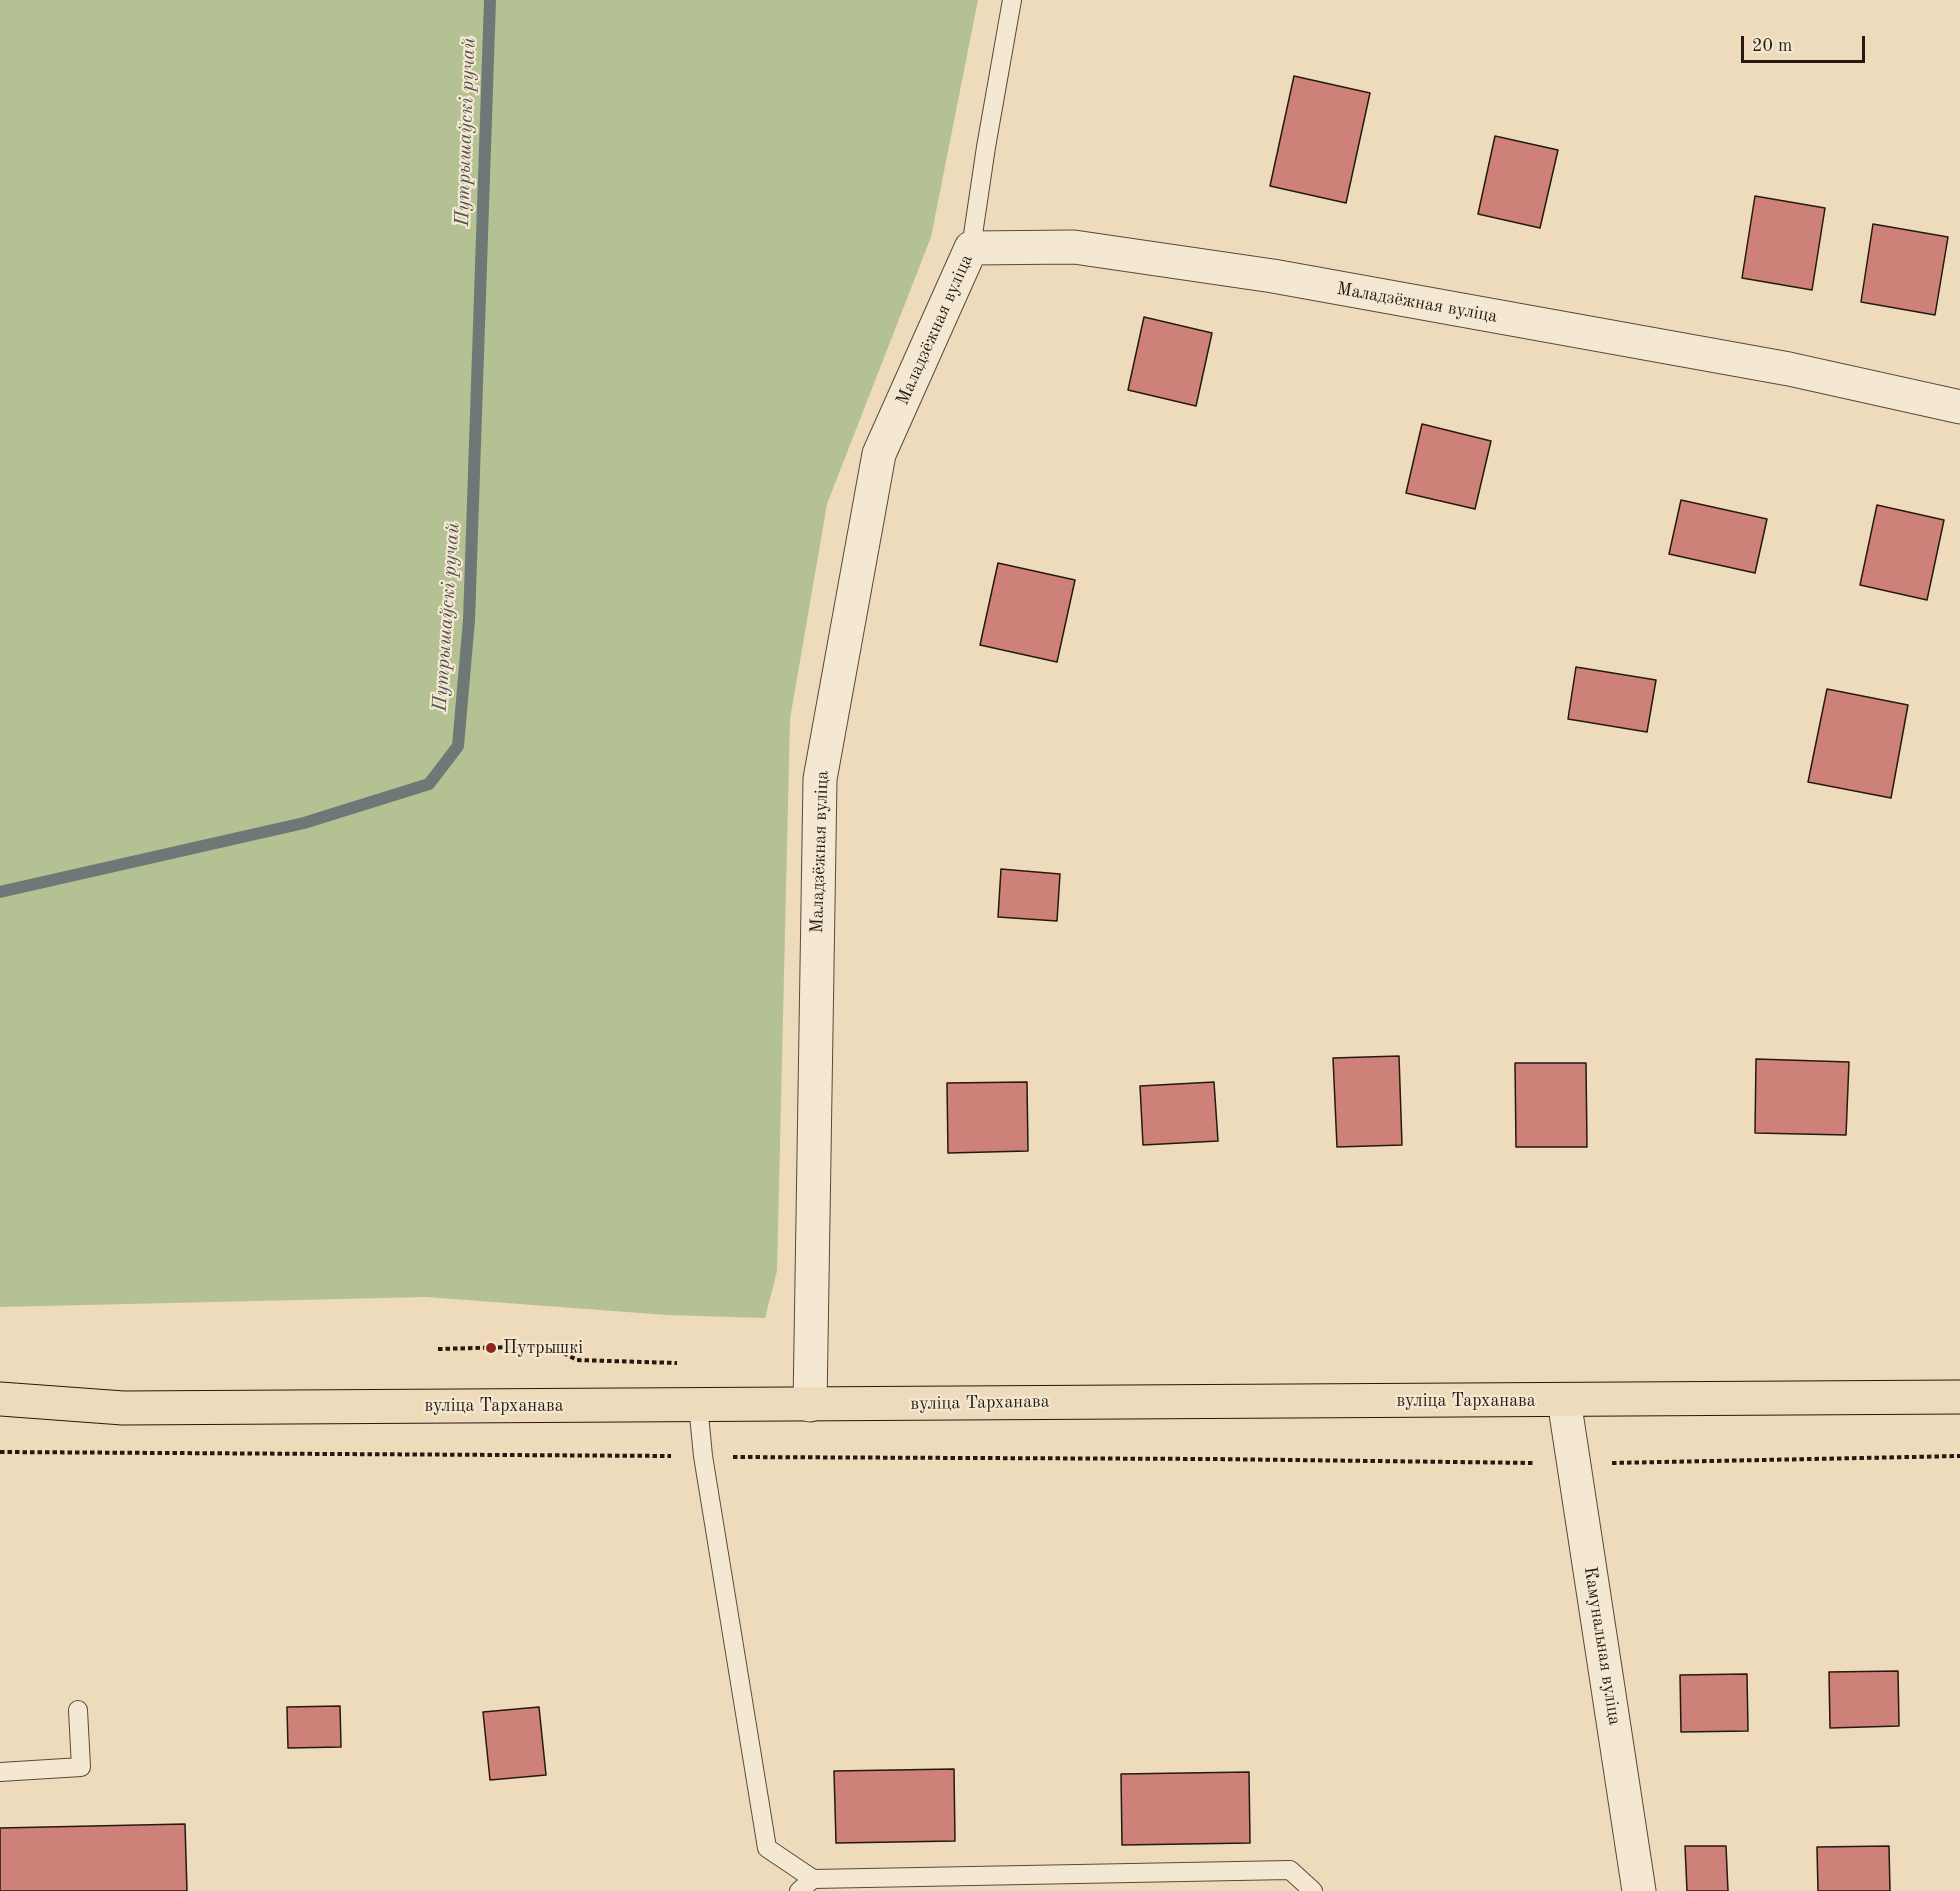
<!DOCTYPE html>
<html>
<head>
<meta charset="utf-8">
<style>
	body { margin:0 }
	#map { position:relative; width:1960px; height:1891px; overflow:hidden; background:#eedbbb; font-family:"Old Standard TT",serif }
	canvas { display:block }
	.scale { position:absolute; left:1741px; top:36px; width:124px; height:27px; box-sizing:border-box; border:3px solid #251911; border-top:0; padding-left:8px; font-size:18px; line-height:21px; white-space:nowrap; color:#251911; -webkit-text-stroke:4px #f4e8d3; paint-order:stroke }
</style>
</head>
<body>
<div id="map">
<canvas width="1960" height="1891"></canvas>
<div class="scale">20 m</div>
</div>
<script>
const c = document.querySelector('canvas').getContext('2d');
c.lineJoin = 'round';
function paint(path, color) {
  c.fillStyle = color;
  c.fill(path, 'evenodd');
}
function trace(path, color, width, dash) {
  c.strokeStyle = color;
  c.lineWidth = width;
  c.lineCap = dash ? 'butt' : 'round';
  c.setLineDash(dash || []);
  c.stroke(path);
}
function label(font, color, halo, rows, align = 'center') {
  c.font = font + ' "Old Standard TT",serif';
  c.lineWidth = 4.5;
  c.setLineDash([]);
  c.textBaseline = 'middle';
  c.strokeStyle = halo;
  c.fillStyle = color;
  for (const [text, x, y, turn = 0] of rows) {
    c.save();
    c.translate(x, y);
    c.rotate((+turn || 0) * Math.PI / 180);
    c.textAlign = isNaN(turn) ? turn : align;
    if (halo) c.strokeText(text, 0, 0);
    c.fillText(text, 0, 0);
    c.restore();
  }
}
const green = new Path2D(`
	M0,0H978L931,237L827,504L790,719L777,1271L765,1318L667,1315L426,1297L0,1307Z`);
const stream = new Path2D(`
	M0,892L304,823L429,784L458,746L469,620L490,0`);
const building = new Path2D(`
	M1294,76L1370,93L1346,203L1270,186Z
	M1495,136L1558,150L1540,228L1478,214Z
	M1755,196L1825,208L1812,290L1742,278Z
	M1873,224L1948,237L1935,315L1861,302Z
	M1144,317L1212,333L1196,406L1128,390Z
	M1422,424L1491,441L1475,509L1406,493Z
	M1681,500L1767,519L1755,573L1669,554Z
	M1877,505L1944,520L1927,600L1860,585Z
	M998,563L1075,580L1057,662L980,645Z
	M1576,667L1656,680L1647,732L1568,719Z
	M1827,689L1908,705L1891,798L1808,782Z
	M1001,869L1060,874L1057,921L998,917Z
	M1399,1056L1402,1145L1337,1147L1333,1058Z
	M1756,1059L1849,1062L1846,1135L1755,1133Z
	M1515,1063H1586L1587,1147H1516Z
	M1027,1082L1028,1151L948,1153L947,1083Z
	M1214,1082L1218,1141L1143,1145L1140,1086Z
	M1898,1671L1899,1726L1830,1728L1829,1672Z
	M1747,1674L1748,1731L1681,1732L1680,1675Z
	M340,1706L341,1747L288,1748L287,1707Z
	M539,1707L546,1775L490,1780L483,1712Z
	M954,1769L955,1841L836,1843L834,1771Z
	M1249,1772L1250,1843L1122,1845L1121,1774Z
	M185,1824L187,1891H0V1828Z
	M1685,1846H1726L1728,1891H1687Z
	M1889,1846L1890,1891H1818L1817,1847Z`);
const path = new Path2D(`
	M438,1349L550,1346L577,1360L677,1363
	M0,1452L671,1456
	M733,1457L1211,1459L1535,1463
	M1612,1463L1960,1456`);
const service = new Path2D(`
	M971,248L986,147L1012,0
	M698,1405L703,1456L767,1848L813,1879L1290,1870L1313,1891
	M0,1772L81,1767L78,1710
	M799,1891L813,1879`);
const minor = new Path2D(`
	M1564,1400L1639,1891
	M810,1405L820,779L879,454L971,248L1074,247L1273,276L1789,369L1960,407`);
const primary = new Path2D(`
	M0,1399L123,1408L1960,1397`);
const markers = [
	[491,1348,6,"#8f2418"]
];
const streetNames = [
	["Маладзёжная вуліца",1417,303,10],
	["Маладзёжная вуліца",935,330,-66],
	["Маладзёжная вуліца",820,852,-88],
	["вуліца Тарханава",1466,1401],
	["вуліца Тарханава",980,1403,-1],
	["вуліца Тарханава",494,1406],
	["Камунальная вуліца",1602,1646,81]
];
const poiNames = [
	["Путрышкі",503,1348]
];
const waterNames = [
	["Путрышаўскі ручай",466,132,-88],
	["Путрышаўскі ручай",447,617,-86]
];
paint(green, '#b4c193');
trace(stream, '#6e7876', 12);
paint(building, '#cd8179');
trace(building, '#251911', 1.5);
trace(service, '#574a3c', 20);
trace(minor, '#574a3c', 35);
trace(primary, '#251911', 35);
trace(path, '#251911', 4, [4.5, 3]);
trace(service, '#f4e8d3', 18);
trace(minor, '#f4e8d3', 33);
trace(primary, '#eedbbb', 33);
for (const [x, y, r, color] of markers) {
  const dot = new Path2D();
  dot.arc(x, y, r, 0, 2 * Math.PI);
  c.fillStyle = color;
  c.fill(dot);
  trace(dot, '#f4e8d3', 2);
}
label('18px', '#251911', '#f4e8d3', streetNames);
label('18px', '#251911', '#f4e8d3', poiNames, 'left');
label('italic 20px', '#4f514c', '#f4e8d3', waterNames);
</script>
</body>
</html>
